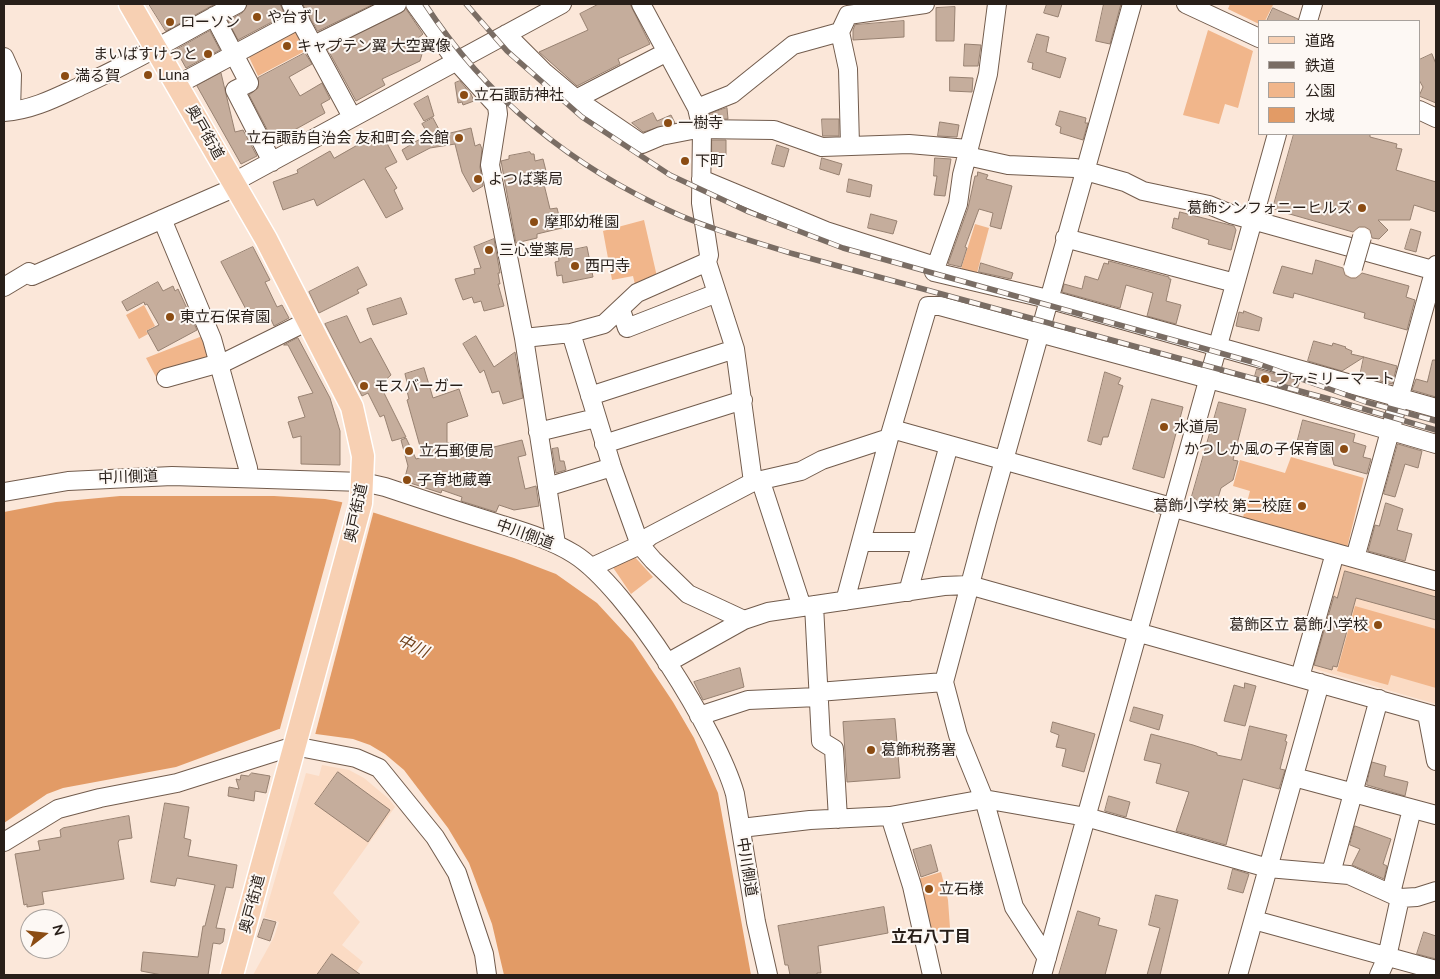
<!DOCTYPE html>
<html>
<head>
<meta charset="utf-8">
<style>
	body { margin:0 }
	#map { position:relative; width:1440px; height:979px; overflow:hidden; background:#fbe7d9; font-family:Lato,"Noto Sans JP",sans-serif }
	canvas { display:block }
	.frame { position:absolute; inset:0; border:5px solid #281f19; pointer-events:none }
	.legend { position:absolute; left:1258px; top:20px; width:162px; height:115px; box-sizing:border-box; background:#fdf8f4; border:1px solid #a8a19c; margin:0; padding:6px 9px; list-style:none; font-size:15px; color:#281f19 }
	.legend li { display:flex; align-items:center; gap:10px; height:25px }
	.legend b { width:25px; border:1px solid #a8a19c }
	.north { position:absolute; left:20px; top:909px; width:50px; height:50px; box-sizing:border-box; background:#fdf8f4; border:1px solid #a8a19c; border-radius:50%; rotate:74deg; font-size:14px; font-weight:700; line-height:20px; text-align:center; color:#281f19 }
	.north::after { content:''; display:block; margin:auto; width:18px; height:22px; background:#8b4c13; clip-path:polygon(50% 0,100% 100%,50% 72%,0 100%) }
</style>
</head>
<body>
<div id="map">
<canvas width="1440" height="979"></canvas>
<div class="frame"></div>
<ul class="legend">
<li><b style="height:6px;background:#f7d0b3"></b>道路</li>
<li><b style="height:6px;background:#7a6d64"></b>鉄道</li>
<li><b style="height:14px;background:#f1b68b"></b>公園</li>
<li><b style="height:14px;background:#e29b66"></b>水域</li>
</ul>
<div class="north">N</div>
</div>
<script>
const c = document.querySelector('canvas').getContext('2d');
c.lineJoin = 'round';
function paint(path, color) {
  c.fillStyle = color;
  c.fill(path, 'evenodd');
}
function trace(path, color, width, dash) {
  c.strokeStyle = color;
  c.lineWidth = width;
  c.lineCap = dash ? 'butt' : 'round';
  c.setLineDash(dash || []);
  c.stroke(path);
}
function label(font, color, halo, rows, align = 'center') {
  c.font = font + ' Lato,"Noto Sans JP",sans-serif';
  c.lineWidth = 4;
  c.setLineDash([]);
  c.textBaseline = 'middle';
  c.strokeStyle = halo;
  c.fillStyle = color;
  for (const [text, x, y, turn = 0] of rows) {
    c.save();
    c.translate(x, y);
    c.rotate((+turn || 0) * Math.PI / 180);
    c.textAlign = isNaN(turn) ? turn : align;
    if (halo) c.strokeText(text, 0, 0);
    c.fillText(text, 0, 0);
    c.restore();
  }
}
const built = new Path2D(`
	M1344,562L1436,587V704L1315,669L1310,663L1337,564Z
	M322,765L349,770L364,778L389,799L395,807L333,893L360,922L342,945L363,962L354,975H253L274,937L279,922L264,917L306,773L319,776Z`);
const green = new Path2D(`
	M1230,4H1271L1273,5L1265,21H1259V24L1228,9Z
	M296,29L307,50L258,76L248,55Z
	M1208,30L1253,51L1238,108L1225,104L1219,124L1183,115Z
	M644,220L658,281L636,289L633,276L612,280L603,231Z
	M975,224L989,228L977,273L961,269Z
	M144,305L155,326L146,331L148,334L139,339L126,315Z
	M205,335L209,361L156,377L146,358Z
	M1291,457L1364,478L1347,548L1242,521L1250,491L1233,486L1240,460L1285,473Z
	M633,555L653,577L631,594L612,566Z
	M1355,606L1436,629V688L1391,675L1388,685L1337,671Z
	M941,872L948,900L950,928L927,933L915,880Z`);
const water = new Path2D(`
	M120,496H274L325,499L341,502L514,558L556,574L597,603L633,642L673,702L694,738L718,793L751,975H504L492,924L469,863L448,828L404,770L385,754L370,745L353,739L279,729L176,767L63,788L47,794L4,823V512L56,502Z`);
const pier = new Path2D(`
	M343,500L374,510L315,735L279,732Z`);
const building = new Path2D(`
	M149,4H215L166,31Z
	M248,4H280L285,15L238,40L228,21L242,13Z
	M303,4H374L318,31Z
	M599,4H630L650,44L618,59L620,64L577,86L539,52L588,30L580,14Z
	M1047,4H1062L1058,17L1044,13Z
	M1104,4H1121L1110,44L1096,41Z
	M955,7L954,41H936V8Z
	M1273,8L1298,19V21H1267Z
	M406,9L423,34L417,39L422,54L420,61L382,79L385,85L356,101L328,50Z
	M904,21V37L853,40V30L855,25Z
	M210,31L220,50L186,68L176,50Z
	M1037,34L1049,37L1046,52L1066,58L1060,78L1032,69L1033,63L1028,62Z
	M965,44L981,45L978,66H964Z
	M305,53L312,64L289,77L300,96L322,83L330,99L321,104L325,113L278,139L276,135L271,137L249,95L258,88V78Z
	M1432,54L1436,64V103L1419,96L1423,87L1419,80V60Z
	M221,73L235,132L243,130L257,156L241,164L197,86Z
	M950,77L973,78L972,92L950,91Z
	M460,81L471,94L474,101L463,105L462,102L458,103L455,83Z
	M428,96L434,116L424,121L414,104Z
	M727,108L728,119H710L709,114Z
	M1060,111L1086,118L1085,123H1088L1083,140L1060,133L1061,127L1056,125Z
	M653,113L657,121L671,115L675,123L643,132L632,123Z
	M433,118L442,135L471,128L475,146L480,144L482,149L480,167L483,186L473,192L462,172L455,144L430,148L407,160L402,150L428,134L422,124Z
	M822,119H839V136H823Z
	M940,122L959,125L957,137L938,136Z
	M381,132L397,162L385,168L397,188L394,190L403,209L386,218L364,179L317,206L314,199L283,210L273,182L298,173L297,170L330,151L334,158Z
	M1294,134H1370V137L1397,144L1396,148L1402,149L1396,170L1436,182V212L1414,205L1410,220H1378L1388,230L1379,239L1372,238L1370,230L1365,227H1359L1353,232L1279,211L1273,208Z
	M712,140H726V155L712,157Z
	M777,145L789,149L784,167L772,164Z
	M530,152L531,154H534L535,161L543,159L546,171L541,172L550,209L557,208L562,228L537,234V238L516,243L501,161L509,159V156Z
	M822,158L842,164L839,175L820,169Z
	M935,158L951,159L945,196L934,195L937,176H934Z
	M978,172L988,175L986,179L1012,186L1001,229L990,226L993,213L979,209L965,247L967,248L961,267L948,264L968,208L975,176H977Z
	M849,179L872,185L870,197L847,192Z
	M1180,212L1234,226L1236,230L1231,250L1208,244L1209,240L1172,228L1174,218L1178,219Z
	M871,214L897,221L893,234L868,228Z
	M1411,229L1421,232L1416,252L1405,249Z
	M494,239L500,273H498L500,284H498L504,306L484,311L481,301L474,303L472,297L463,300L455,279L475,274L474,269L481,268L474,247Z
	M253,247L270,280L265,282L277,307L282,305L289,318L274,326L266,309L250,317L221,262Z
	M587,247L593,277L563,283L562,275L557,276L555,262L559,261L558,253Z
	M1316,260L1343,268L1345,275L1351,278H1356L1362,273L1409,286L1406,297L1415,300L1407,330L1364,318L1365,313L1294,293L1293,298L1273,293L1282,266L1312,274Z
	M1109,261L1169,277V279H1171L1166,301L1181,305L1176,324L1147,316L1153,293L1126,285L1120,308L1062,292L1064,284L1082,289L1085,276L1098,280L1104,263L1108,264Z
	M981,263L1013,273L1011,279L979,272Z
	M358,267L367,285L357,290L359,293L319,313L309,292Z
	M158,282L163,291L173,286L175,291L178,289L197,330L158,351L147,331L159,325L147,304L145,305L144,302L127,311L122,302Z
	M401,298L407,314L373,325L367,309Z
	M1244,311L1262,318L1259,331L1236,326L1239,312L1243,313Z
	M347,316L360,343L371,338L391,375L380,385L406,437L392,441L384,415L380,417L368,393L362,396L325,324Z
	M476,336L494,367L515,352L523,398L503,404L499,391L492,393L484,370L480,373L463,344Z
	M298,338L330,398L340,431V465L301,464V436L293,438L288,422L305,417L298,397L313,393L288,345H284Z
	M1314,341L1332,346L1333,343L1346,347L1345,348L1352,351L1351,354L1364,357L1342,371L1308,361Z
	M1364,357L1397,366L1392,384L1360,376Z
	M1433,360H1436V397L1412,390L1416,379L1427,382Z
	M424,368L433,398L459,389L468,416L447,423V443H486V449L522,440L526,455L518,457L525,489L536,486L539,506L514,510L499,505L496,512L461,501L462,497L442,490L441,493L404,481L408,466L401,440L406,438L416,459L423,457L407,400L409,399L407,391L409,390L405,374Z
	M1257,369L1300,381L1296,392L1254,380Z
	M1105,372L1121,378L1118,384L1123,386L1108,437H1103L1101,445L1088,441Z
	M1152,399L1183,407L1164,478L1133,469Z
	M1219,402L1246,409L1233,460L1238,461L1233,480L1221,488L1215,508L1201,504L1192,496Z
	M1303,420L1355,434L1353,442L1366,446L1363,457L1371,459L1367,474L1334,465L1332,457L1326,452L1311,450L1294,455Z
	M1398,444L1422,451L1418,468L1405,464L1395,497L1384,494Z
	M558,448L560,461H564L566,470L556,473L552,449Z
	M1386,503L1403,509L1397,530L1412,534L1405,561L1368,551L1375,525L1379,526Z
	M1345,571L1436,597V620L1356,598L1337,667L1333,666L1332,670L1314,665L1334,596L1337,598Z
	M740,668L744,687L703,700L694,682Z
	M1245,683L1256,686L1245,726L1224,721L1234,685L1244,688Z
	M1134,707L1163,715L1159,730L1130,721Z
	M895,719L900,778L847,782L843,722Z
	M1053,722L1095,734L1084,772L1062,766L1066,749L1056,747L1059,735L1051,732Z
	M1250,726L1287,735L1285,741L1287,742L1280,769L1285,770L1279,789L1243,779L1226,845L1176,831L1189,792L1156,783L1161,764L1144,760L1151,734L1193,745L1217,753V755L1241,760Z
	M1372,762L1386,766L1384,776L1408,782L1405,796L1367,785Z
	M338,772L390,810L368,842L315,804Z
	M252,773L270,776L266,793L255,791L254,801L228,796L229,787L239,789L236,779L240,780L241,775L248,776Z
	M1109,796L1130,802L1126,817L1105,811Z
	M165,803L189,807L184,838L191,840L188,856L237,865L233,888L226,887L216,928L225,929L223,942L220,944L213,943L208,975H162L141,971L143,952L198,957L203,926H205L215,885L177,878L175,886L151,882Z
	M129,816L132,838L119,840L118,843L124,879L42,892L44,904L27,907V904L24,905L15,854L40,850L38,841L61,837L60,830L63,828Z
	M1355,826L1391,839L1383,864L1387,866L1384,879L1352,865L1360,849L1350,845Z
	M931,845L938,871L921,877L913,850Z
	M1233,869L1249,874L1243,893L1228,889Z
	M1156,895L1178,900L1160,975H1147L1160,928L1149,925Z
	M884,907L888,933L818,946L821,973H817V975H790L788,965H785L778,926Z
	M1078,911L1100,918L1098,925L1117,930L1105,975H1059Z
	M264,919L276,922L270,941L258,937Z
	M1424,932L1436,936V959L1417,954Z
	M332,954L361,975H317Z`);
const minor = new Path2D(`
	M291,4L352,117
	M415,4L456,61L497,106L498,114L490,165L524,338L556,544
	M641,4L697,108L702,130L701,203L709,255L707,262L735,349L753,482
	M997,4L988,74L962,175L958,204L934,272L1048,299L1436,408
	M1186,4L1259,38
	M214,16L249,83L235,90L272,162
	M1308,21L1313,4
	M840,32L848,69L850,145
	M506,34L545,73L576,99L642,144L661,136L697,129L774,130L822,147L909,144L968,149
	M314,45L397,4
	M4,57L12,75L11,111
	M177,85L300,19
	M576,99L667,52
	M697,108L732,94L793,45L840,32L848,15L925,4
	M1419,110L1436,118
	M4,112C33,110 57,97 83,85C136,61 186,31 237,4
	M967,156L1008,165L1075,168L1125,182L1143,191L1209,205L1231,214L1436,271
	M701,179L826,231L935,266
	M234,182L562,4
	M162,219L212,339L248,468L249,477
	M1065,238L1235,283
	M4,287L29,272L32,276L236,187
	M621,310L627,328L717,293
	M571,333L612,467L640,545L653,560L688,594L744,620
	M524,338L571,333L604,324L637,293L707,262
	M166,378L227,361L308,321
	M590,396L735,349
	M892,429L1436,581
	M538,432L596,418
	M604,444L743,400
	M761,482L802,607
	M547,487L612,467
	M4,492L68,481L172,476L363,482L385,487C421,499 457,511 493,522C521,531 550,539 574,554C628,588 718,733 735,794L756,922L768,975
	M861,542H922
	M1355,558L1436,265
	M592,567L640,545L650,536L753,482L801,471L822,460L889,438
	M908,592L949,445
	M845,601L889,438L928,306H940L1268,395L1436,444
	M814,605L821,741L834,749L838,819
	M667,663L744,620L768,612L944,586L969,585L1436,716
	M1300,677L1335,553
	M818,692L944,682
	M1427,714L1436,761
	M699,716L748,700L818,697
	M1294,777L1436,815
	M890,816L912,886L932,975
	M741,828L810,820L890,816L984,799L1086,817L1268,868L1349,875L1400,898L1417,897L1436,891
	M4,842L58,809L100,798L177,783L294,746L356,758L379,768L435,837L457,873L484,954L487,975
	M1331,873L1379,699
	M1391,893L1412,809
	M1254,920L1436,970
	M1047,958L1014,907L984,799L958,735L944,682L987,521L1132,4
	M1042,975L1277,134
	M1238,975L1320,683
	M1379,975L1387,957L1400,898`);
const major = new Path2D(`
	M130,4L266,239L352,407L363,456L361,503L232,975`);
const rail = new Path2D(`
	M425,4C487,99 575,169 679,215C716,231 755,242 794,254L1333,400L1436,430
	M466,4L507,51L582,117L670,175L749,212L843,248L1256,363L1366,402L1436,421`);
const minorBridge = new Path2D(`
	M1353,268L1362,237`);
const markers = [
	[257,17,5,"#8b4c13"],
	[170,22,5,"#8b4c13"],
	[287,46,5,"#8b4c13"],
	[208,54,5,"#8b4c13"],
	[148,75,5,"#8b4c13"],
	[65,76,5,"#8b4c13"],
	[464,95,5,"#8b4c13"],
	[668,123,5,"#8b4c13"],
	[459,138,5,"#8b4c13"],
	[685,161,5,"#8b4c13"],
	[478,179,5,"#8b4c13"],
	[1362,208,5,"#8b4c13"],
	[534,222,5,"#8b4c13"],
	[489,250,5,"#8b4c13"],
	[575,266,5,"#8b4c13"],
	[170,317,5,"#8b4c13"],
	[1265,379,5,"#8b4c13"],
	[364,386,5,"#8b4c13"],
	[1164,427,5,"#8b4c13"],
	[1344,449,5,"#8b4c13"],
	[409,451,5,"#8b4c13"],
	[407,480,5,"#8b4c13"],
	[1302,506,5,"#8b4c13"],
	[1378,625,5,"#8b4c13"],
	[871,750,5,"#8b4c13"],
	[929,889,5,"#8b4c13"]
];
const poiNames = [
	["や台ずし",267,17],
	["ローソン",180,22],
	["キャプテン翼 大空翼像",297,46],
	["まいばすけっと",198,54,"right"],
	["Luna",158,75],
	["満る賀",75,76],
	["立石諏訪神社",474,95],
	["一樹寺",678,123],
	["立石諏訪自治会 友和町会 会館",449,138,"right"],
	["下町",695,161],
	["よつば薬局",488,179],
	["葛飾シンフォニーヒルズ",1352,208,"right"],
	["摩耶幼稚園",544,222],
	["三心堂薬局",499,250],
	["西円寺",585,266],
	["東立石保育園",180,317],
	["ファミリーマート",1275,379],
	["モスバーガー",374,386],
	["水道局",1174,427],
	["かつしか風の子保育園",1334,449,"right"],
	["立石郵便局",419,451],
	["子育地蔵尊",417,480],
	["葛飾小学校 第二校庭",1292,506,"right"],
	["葛飾区立 葛飾小学校",1368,625,"right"],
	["葛飾税務署",881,750],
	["立石様",939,889]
];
const streetNames = [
	["奥戸街道",205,132,60],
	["中川側道",128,477,-2],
	["奥戸街道",356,513,-78],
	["中川側道",525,534,20],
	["中川側道",747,867,81],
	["奥戸街道",252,904,-75]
];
const waterNames = [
	["中川",413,646,26]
];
const neighbourhoodNames = [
	["立石八丁目",931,937]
];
paint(built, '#fbdbc4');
paint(green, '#f1b68b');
paint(water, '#e29b66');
paint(pier, '#fbe7d9');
paint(building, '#c5ad9c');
trace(building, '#978171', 1);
trace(minor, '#725c4d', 20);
trace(major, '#fff', 25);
trace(minor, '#fff', 18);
trace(major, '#f7d0b3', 22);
trace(rail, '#7a6d64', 5.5);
trace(rail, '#fdf8f4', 4, [11]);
trace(minorBridge, '#725c4d', 20, []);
trace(minorBridge, '#fff', 18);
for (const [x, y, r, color] of markers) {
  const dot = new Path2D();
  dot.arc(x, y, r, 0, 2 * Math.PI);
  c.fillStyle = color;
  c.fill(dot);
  trace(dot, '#fdf8f4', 2);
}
label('15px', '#281f19', '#fdf8f4', poiNames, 'left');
label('15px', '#281f19', '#fdf8f4', streetNames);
label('italic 16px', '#70411b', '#fdf8f4', waterNames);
label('bold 16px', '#281f19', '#fdf8f4', neighbourhoodNames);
</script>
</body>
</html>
